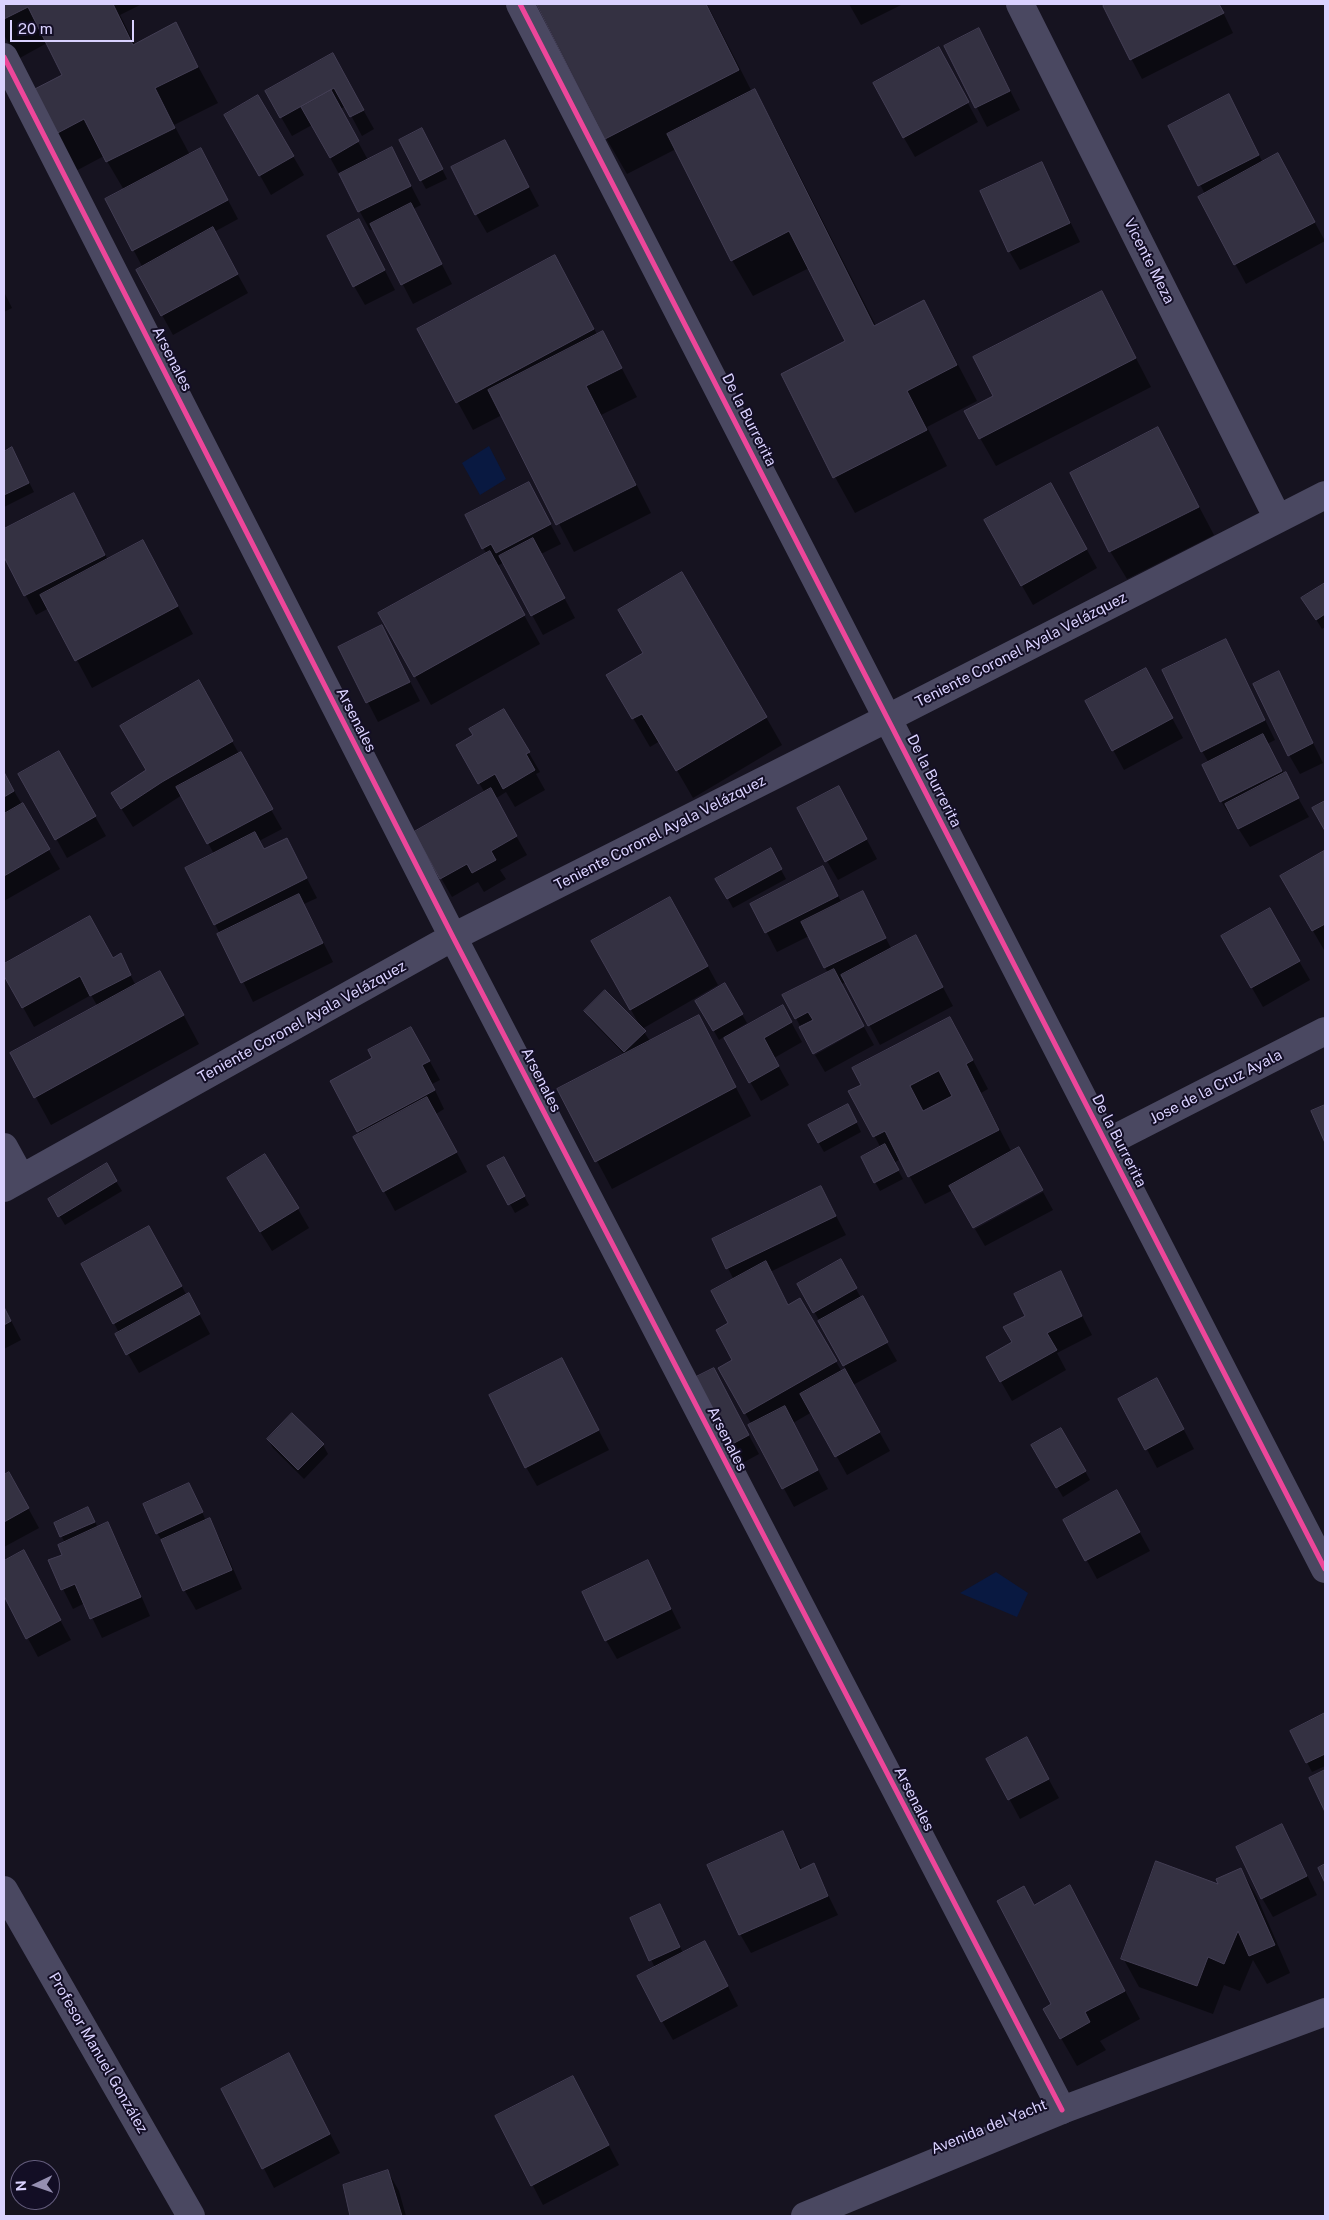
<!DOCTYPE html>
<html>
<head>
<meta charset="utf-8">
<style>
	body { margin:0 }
	#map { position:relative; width:1329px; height:2220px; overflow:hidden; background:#161320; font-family:"Public Sans",sans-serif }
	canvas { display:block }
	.frame { position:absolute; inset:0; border:5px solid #dad2ff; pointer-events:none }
	.north { position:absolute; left:10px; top:2160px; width:50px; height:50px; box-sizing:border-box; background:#130e25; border:1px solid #635c7c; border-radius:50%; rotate:267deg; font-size:14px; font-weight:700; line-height:20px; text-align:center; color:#dad2ff }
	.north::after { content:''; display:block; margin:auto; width:18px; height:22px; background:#958fb1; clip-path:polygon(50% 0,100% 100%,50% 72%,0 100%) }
	.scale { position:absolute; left:10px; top:20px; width:124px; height:22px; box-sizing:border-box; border:2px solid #dad2ff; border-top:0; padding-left:6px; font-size:15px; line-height:18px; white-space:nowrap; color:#dad2ff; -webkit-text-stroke:4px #130e25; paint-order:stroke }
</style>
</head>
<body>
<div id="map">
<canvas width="1329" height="2220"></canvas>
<div class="frame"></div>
<div class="north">N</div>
<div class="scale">20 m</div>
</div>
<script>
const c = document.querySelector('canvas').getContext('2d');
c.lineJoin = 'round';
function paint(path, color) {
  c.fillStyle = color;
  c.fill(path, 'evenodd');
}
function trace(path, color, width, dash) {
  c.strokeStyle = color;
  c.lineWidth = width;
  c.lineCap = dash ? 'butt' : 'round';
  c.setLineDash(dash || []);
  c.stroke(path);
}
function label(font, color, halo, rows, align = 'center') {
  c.font = font + ' "Public Sans",sans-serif';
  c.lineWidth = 4;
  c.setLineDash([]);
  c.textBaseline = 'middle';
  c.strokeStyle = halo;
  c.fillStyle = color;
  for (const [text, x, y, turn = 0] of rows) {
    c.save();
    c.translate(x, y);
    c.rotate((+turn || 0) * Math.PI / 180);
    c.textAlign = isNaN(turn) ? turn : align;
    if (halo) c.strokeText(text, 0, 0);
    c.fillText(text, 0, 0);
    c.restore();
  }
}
const water = new Path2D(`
	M489,446L506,479L480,495L462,463Z
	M996,1572L1028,1593L1017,1617L960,1593Z`);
const shadow = new Path2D(`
	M4,4H142L120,15L135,45L175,24L218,103L174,125L190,155L211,168L238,219L214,232L248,293L173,335L138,271L143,268L107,200L124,190L104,156L72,173L51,137L64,76L47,43L18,59L4,35Z
	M538,4H707L752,92L754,91L775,127L876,326L924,302L944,338L977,401L927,427L947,466L855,513L835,477L782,374L846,342L809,268L753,296L732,260L676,149L627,174L606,138Z
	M849,4H903L861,25Z
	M1110,4H1219L1233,33L1142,79L1104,7Z
	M979,29L1020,110L987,127L945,46Z
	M949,68L978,122L915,157L904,138Z
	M343,74L374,129L362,136L346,106L340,109L368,160L392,149L421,205L413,209L452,284L413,304L374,229L370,230L312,125L292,136L281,117Z
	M258,96L304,175L271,195L226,115Z
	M1239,115L1263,163L1288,174L1325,241L1246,284L1199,197L1205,194L1170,127Z
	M427,139L447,179L426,189L421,180Z
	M505,142L539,206L487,233L476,214Z
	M1042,164L1080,242L1020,270L1009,251Z
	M369,240L395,290L365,305L354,286Z
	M555,257L598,336L603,333L637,397L601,415L651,513L574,552L502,415L473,430L418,329Z
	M4,292L12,308L4,312Z
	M1102,293L1151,387L996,466L980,438L995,397Z
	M1158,429L1214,535L1127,579L1110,551Z
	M12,449L34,492L4,507V453Z
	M529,484L561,544L541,554L575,618L543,635L508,571L503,563L497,566L540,644L431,705L380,613L487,554L483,548Z
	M73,494L108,560L158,570L193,634L92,688L49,608L36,615L4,554V530Z
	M1061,503L1097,568L1033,605L985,521Z
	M1325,584V627L1322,629L1303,598Z
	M382,627L420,701L378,722L340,648Z
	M1226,641L1275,740L1267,744L1309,817L1250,847L1221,801L1209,763L1202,751Z
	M1278,673L1323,763L1300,774L1289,755Z
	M608,675L766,717L782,745L693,798L660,741L650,747Z
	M198,682L282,829L259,841L265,851L287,840L317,898L304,904L333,962L253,1002L215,924L214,854L182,795L133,827L112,794L148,771Z
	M1156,689L1183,738L1124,770L1087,702Z
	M504,710L540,772L536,774L545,790L515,807L506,792L495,799L527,855L500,870L506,879L484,892L478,882L452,897L415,833L485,793L457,746L474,736Z
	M59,752L106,836L67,858L20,774Z
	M4,774L60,869L4,901Z
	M839,787L877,859L838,880L827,861Z
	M770,850L786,879L733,908L717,879Z
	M1323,853L1325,856L1324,950L1282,877Z
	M822,868L842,903L862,893L892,950L926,956L953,1006L880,1045L846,982L841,984L863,1025L801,1028L796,1018L828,973L809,936L777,952L752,904Z
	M1269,909L1310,980L1263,1007L1222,936Z
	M681,917L718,985L642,1029L650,1041L698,1016L751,1116L612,1189L559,1090L625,1055L591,1020L585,1011L640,1026L593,942Z
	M89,918L113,959L120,955L136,986L176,1001L199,1044L51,1125L12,1054L98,1007L91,995L34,1027L4,973V965Z
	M724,984L747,1023L719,1040L697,1001Z
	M783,1007L802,1042L774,1058L789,1085L761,1101L726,1039Z
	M864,1027L874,1045L825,1072L815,1055Z
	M422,1047L440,1080L432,1084L444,1109L436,1114L467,1172L395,1211L355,1138L360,1135L332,1081Z
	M966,1047L988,1089L981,1093L1012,1153L953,1190L925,1204L900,1159L894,1163L903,1179L880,1191L875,1182L881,1148L850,1092Z
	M853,1115L861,1132L824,1152L809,1126Z
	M503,1158L529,1205L515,1213L489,1166Z
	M106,1165L122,1191L65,1225L49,1199Z
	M821,1187L846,1235L770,1272L789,1306L800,1300L842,1372L846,1369L799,1284L840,1261L897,1361L853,1385L890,1451L847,1475L812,1412L793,1423L828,1489L794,1507L750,1426L752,1425L720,1369L734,1361L730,1324L734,1280L713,1239Z
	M1043,1192L1053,1210L985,1246L975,1229Z
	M239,1198L298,1209L309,1228L272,1251Z
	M160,1246L187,1296L189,1295L210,1334L139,1373L117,1335L119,1333L114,1323Z
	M1060,1273L1092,1335L1057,1353L1066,1370L1012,1401L987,1357L1013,1342L1026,1316Z
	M4,1307L21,1340L4,1349Z
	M562,1360L609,1450L537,1486L526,1467Z
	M724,1389L759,1454L737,1466L726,1447Z
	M1167,1398L1194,1449L1157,1468L1120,1399Z
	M1061,1429L1090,1480L1063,1497L1033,1446Z
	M268,1439L323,1445L328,1454L304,1479L273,1448Z
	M9,1473L39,1528L4,1547V1476Z
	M194,1494L206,1521L209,1520L220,1539L242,1589L196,1610L185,1591L163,1542L157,1533Z
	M1128,1511L1150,1551L1097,1579L1065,1520Z
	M93,1518L98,1528L107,1524L118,1543L150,1616L102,1638L85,1603L73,1609L49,1561L63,1555L65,1543L55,1523Z
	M23,1552L71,1640L38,1657L4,1594V1562Z
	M648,1562L681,1628L617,1659L606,1640Z
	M1325,1715V1766L1312,1772L1291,1731Z
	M1037,1758L1059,1798L1020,1819L988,1759Z
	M1282,1826L1317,1895L1273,1917L1262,1898Z
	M783,1832L802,1870L813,1865L838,1915L751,1953L740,1934L709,1866Z
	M1241,1869L1257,1897L1290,1973L1267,1984L1253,1960L1240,1991L1224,1985L1213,2014L1139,1987L1123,1958Z
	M660,1905L683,1953L715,1961L738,2006L673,2040L662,2021L655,1968L632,1918Z
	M1034,1906L1085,1915L1140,2019L1100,2041L1106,2050L1077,2066L1061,2038Z
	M289,2055L340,2153L274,2188L223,2089Z
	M583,2096L619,2165L543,2205L497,2117Z
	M388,2172L399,2191L406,2216H352L344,2186Z`);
const building = new Path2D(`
	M4,4H113L133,45L176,22L198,67L155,88L175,128L106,162L84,119L50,137L27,93L62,75L28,7L4,19Z
	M537,4H706L739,70L605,139Z
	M1108,4H1219L1224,13L1130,60L1103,6Z
	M979,28L1010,91L975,108L944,46Z
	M939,47L969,102L903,138L873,83Z
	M333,53L364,110L350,117L334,88L280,118L265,91Z
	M755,89L874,326L924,300L957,365L907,391L927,430L833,478L781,374L845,341L789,231L731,261L667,134Z
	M331,90L359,141L330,158L301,107Z
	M1229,94L1259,155L1198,186L1168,126Z
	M258,95L294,156L259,176L224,115Z
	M422,128L443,169L420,181L399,140Z
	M505,140L529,187L475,215L451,167Z
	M392,147L411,186L358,212L339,174Z
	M201,148L228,200L132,251L105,199Z
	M1278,153L1315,222L1234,265L1198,197Z
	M1042,162L1070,223L1008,252L980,191Z
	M411,203L442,264L401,285L370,224Z
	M359,219L385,270L353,287L327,236Z
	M213,227L238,274L161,316L136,270Z
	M555,255L594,329L456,403L417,329Z
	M1102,291L1136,358L979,439L964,411L993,396L973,357Z
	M603,331L622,368L586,386L636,485L556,525L488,390Z
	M1158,427L1199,507L1109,552L1070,473Z
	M12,447L29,483L4,495V452Z
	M529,482L551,524L496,553L491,544L482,549L465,515Z
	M1051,483L1087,549L1021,586L984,520Z
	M74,493L105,555L24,596L4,557V529Z
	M533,538L565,598L531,616L499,556Z
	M143,540L178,606L75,661L40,595Z
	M490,551L525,615L414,677L378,613Z
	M682,572L767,717L676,771L642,714L632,719L606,675L643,653L618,610Z
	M1325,583V614L1316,620L1301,598Z
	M382,625L410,682L366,703L338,647Z
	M1226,639L1265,720L1201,752L1162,670Z
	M1146,668L1173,718L1112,751L1085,701Z
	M1279,671L1313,743L1288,756L1253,684Z
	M199,680L233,741L162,782L121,809L111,793L146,770L120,726Z
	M504,709L530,752L526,754L535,770L503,789L495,774L478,784L456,745L473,735L469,729Z
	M1263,734L1282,771L1220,802L1202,765Z
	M59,751L96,816L55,840L18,774Z
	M241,752L273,809L207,844L176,787Z
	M4,772L14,791L4,797Z
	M1286,772L1299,798L1238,829L1225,804Z
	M839,786L867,839L825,862L797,808Z
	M491,788L517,836L491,851L496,860L472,873L467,864L440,879L414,832Z
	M1325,801V831L1312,808Z
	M23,803L50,849L4,876V814Z
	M255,832L264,849L287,838L307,878L214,925L185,868Z
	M771,848L782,869L727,899L715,879Z
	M1324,851L1325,924L1312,931L1280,876Z
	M823,866L838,896L765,933L750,904Z
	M863,891L886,938L824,968L801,922Z
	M299,894L323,943L241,983L217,934Z
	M670,897L708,966L630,1010L591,941Z
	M1270,908L1300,961L1251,988L1221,936Z
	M90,916L113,958L121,953L131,975L90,996L80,976L22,1008L4,976V964Z
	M916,935L943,987L868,1026L841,975Z
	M834,969L864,1026L813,1054L799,1027L813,1020L808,1012L795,1019L782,995Z
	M160,971L184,1015L34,1098L10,1053Z
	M725,983L743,1014L713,1031L695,1001Z
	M605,990L646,1031L624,1052L584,1011Z
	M783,1005L792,1022L764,1038L779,1066L749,1083L724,1038Z
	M699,1015L736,1087L595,1162L557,1089Z
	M950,1017L973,1060L966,1064L999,1130L908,1177L885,1131L873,1137L848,1091L861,1085L852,1068ZM939,1071L952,1096L923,1111L910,1086Z
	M411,1027L430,1061L422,1065L435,1090L357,1132L330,1081L372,1058L368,1050Z
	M427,1097L457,1152L383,1192L353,1137Z
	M848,1104L857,1122L818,1143L808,1125Z
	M1325,1105V1143L1311,1111Z
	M885,1144L899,1170L874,1183L861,1157Z
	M1019,1147L1043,1190L973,1228L949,1186Z
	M265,1154L299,1208L260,1232L227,1178Z
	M504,1157L525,1196L508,1205L487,1166Z
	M107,1163L117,1181L58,1217L48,1199Z
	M821,1186L836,1216L726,1269L712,1239Z
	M149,1226L182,1286L113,1324L81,1264Z
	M841,1259L857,1288L813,1313L797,1284Z
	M766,1261L788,1305L800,1298L837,1361L744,1414L718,1368L732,1360L716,1330L728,1323L711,1291Z
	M1061,1271L1082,1316L1047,1333L1057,1350L1000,1382L986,1357L1012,1342L1003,1327L1025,1316L1014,1294Z
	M189,1293L200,1314L126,1355L115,1334Z
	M863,1296L888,1342L843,1366L818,1321Z
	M4,1307L11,1321L4,1325Z
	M562,1358L599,1430L525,1468L489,1395Z
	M714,1368L749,1435L725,1448L690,1380Z
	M845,1369L880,1432L835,1457L800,1394Z
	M1157,1378L1184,1429L1145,1450L1118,1399Z
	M785,1406L818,1470L782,1489L748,1425Z
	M292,1413L324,1444L298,1470L267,1439Z
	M1061,1428L1086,1471L1056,1488L1031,1445Z
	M9,1472L29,1508L4,1522V1475Z
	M189,1483L203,1512L156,1534L143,1504Z
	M1117,1490L1140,1532L1085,1561L1063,1520Z
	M88,1507L95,1522L60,1537L54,1523Z
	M210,1518L232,1570L183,1591L161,1540Z
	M108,1522L141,1597L90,1619L75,1584L61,1590L48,1560L62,1555L58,1545Z
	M24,1550L61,1620L26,1639L4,1596V1561Z
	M648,1560L671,1609L605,1641L582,1592Z
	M1325,1713V1754L1306,1763L1290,1731Z
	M1027,1737L1049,1779L1008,1800L986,1759Z
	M1325,1770V1812L1309,1778Z
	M1282,1824L1307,1876L1261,1899L1236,1847Z
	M783,1831L800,1870L814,1863L828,1896L739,1935L707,1865Z
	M1156,1861L1218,1884L1216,1879L1241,1868L1275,1945L1249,1956L1238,1931L1224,1964L1208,1957L1197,1986L1121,1959Z
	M1325,1864V1883L1318,1868Z
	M1070,1885L1125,1991L1085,2012L1090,2022L1060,2039L1043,2009L1051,2004L997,1901L1024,1886L1034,1905Z
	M660,1904L680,1947L649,1961L630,1918Z
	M705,1941L728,1986L661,2022L637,1976Z
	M289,2053L330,2134L262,2169L221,2089Z
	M573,2076L609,2145L531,2186L495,2116Z
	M388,2170L402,2216H350L343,2185Z`);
const minor = new Path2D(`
	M520,4L1325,1569
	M1020,4L1278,519
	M4,57L453,937L1062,2110
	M1106,1143L1325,1031
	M4,1147L21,1178
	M4,1188L453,937L888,718L1325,495
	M4,1890L191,2216`);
const tertiary = new Path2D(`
	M805,2216L1062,2110L1325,2012`);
const cycleway = new Path2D(`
	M520,4L1325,1569
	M4,57L453,937L1062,2110`);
const streetNames = [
	["Vicente Meza",1149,261,63],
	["Arsenales",172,359,63],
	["De la Burrerita",749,420,63],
	["Teniente Coronel Ayala Velázquez",1021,650,-27],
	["Arsenales",356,720,63],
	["De la Burrerita",934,781,63],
	["Teniente Coronel Ayala Velázquez",660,833,-27],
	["Teniente Coronel Ayala Velázquez",302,1022,-29],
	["Arsenales",541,1080,63],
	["Jose de la Cruz Ayala",1216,1087,-27],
	["De la Burrerita",1119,1141,63],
	["Arsenales",727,1439,63],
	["Arsenales",914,1799,63],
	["Profesor Manuel González",98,2053,60],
	["Avenida del Yacht",989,2127,-22]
];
paint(water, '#091941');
paint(shadow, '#0007');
paint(building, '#343142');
trace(building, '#433e54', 1);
trace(minor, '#4a4861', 28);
trace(tertiary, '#4a4861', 28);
trace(cycleway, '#ed469a', 5);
label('15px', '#dad2ff', '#130e25', streetNames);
</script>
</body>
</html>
